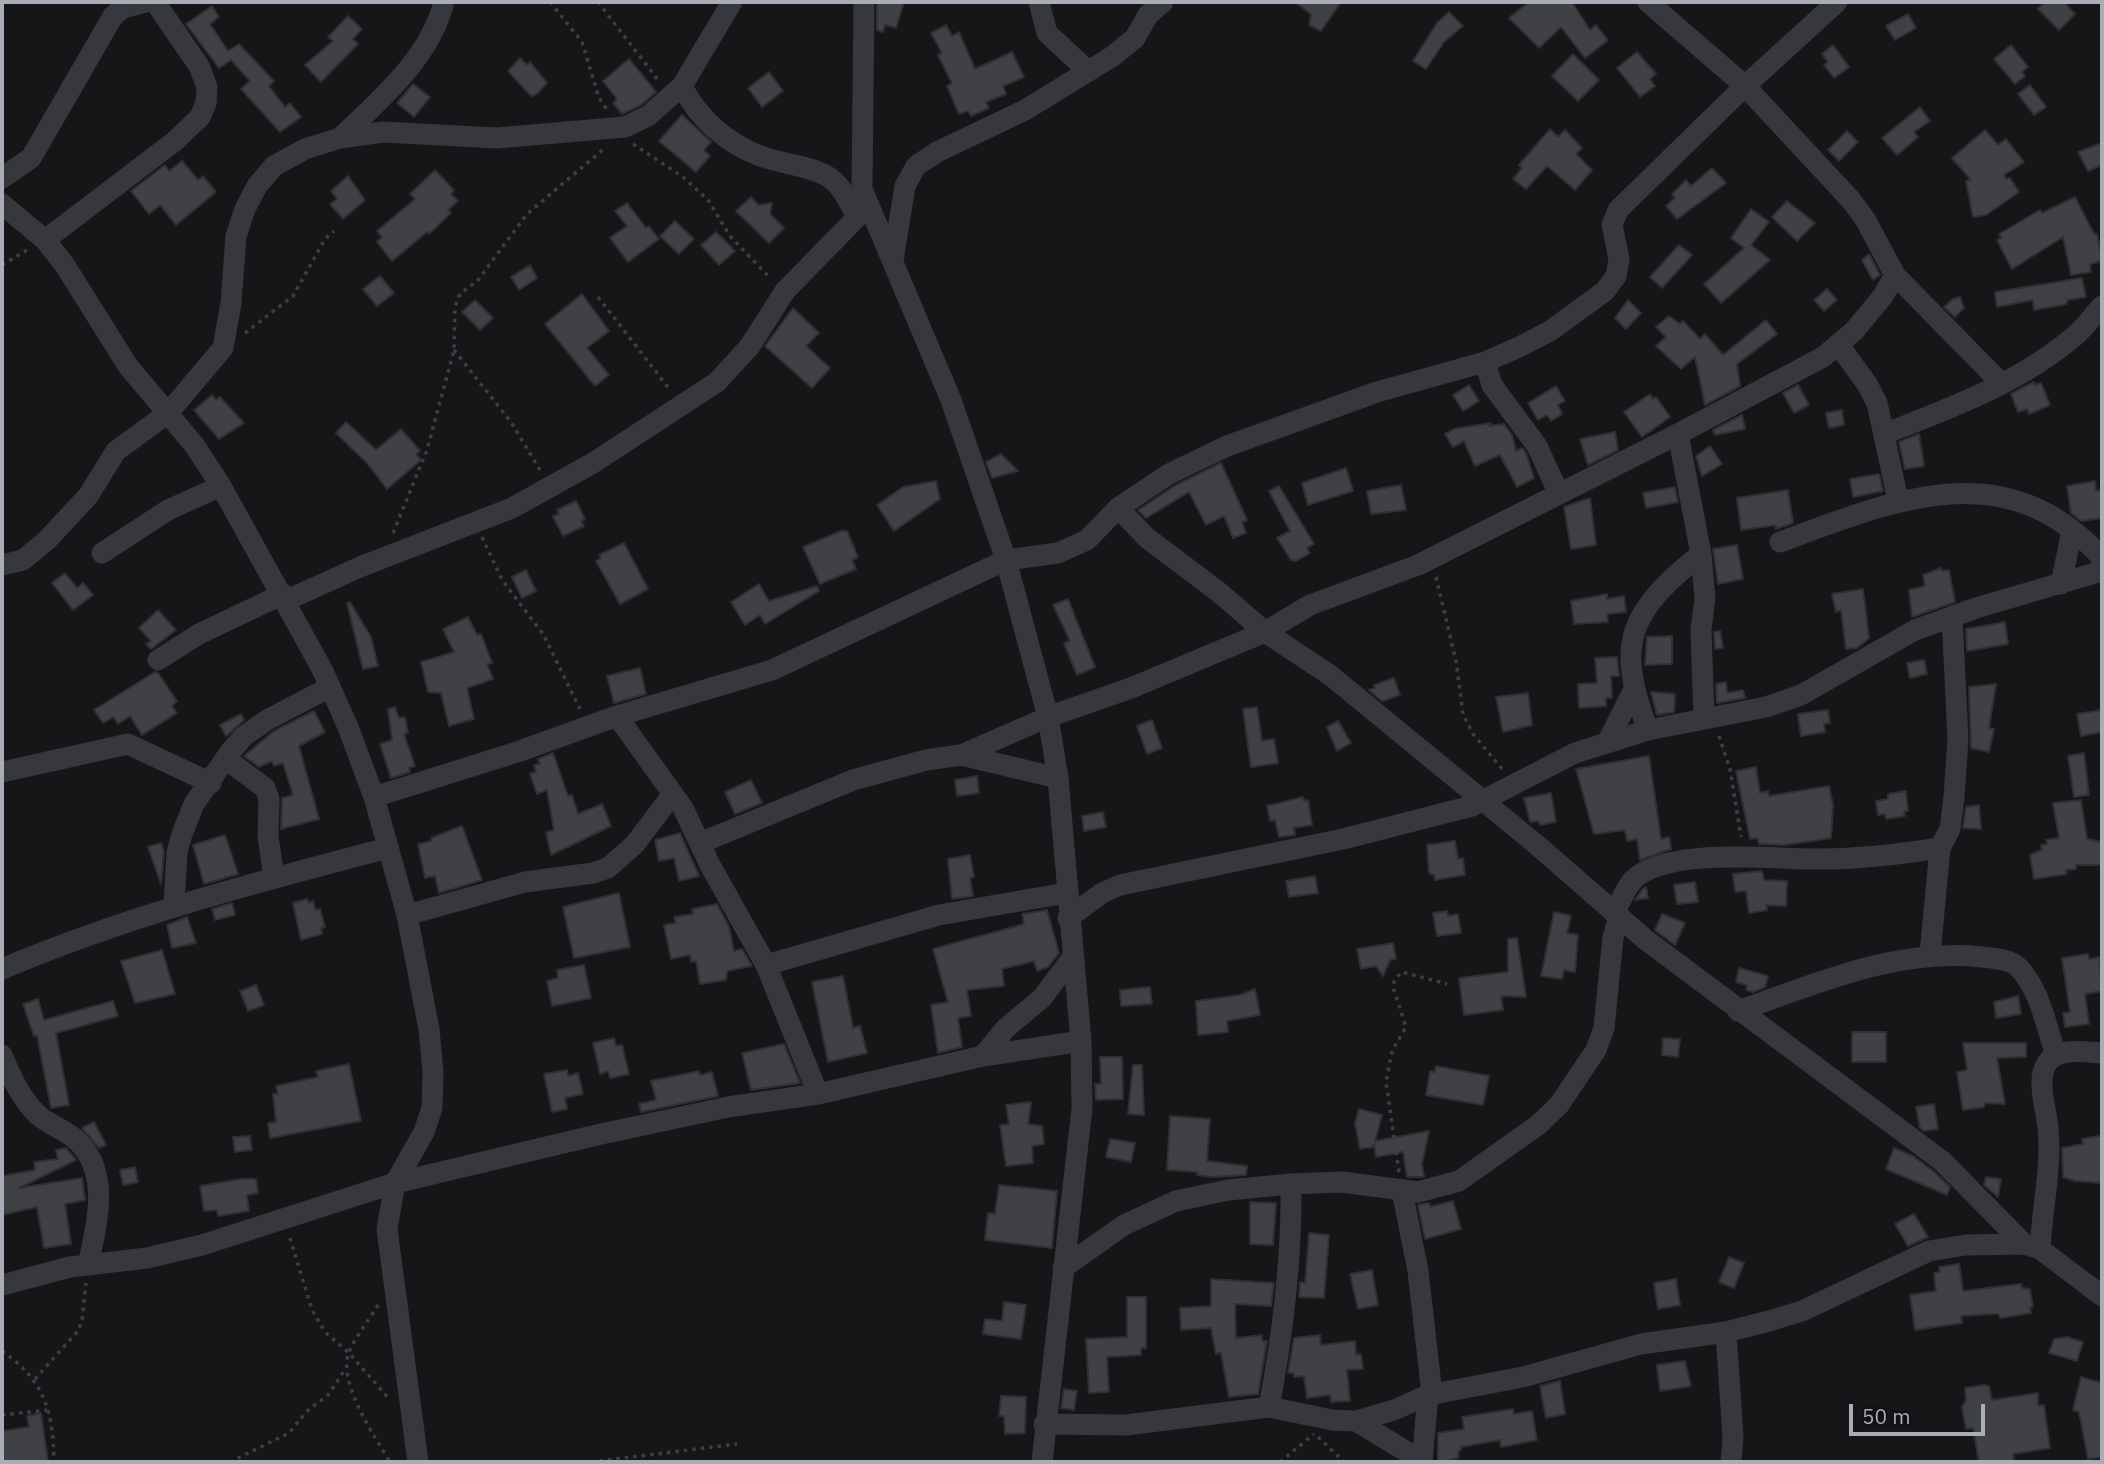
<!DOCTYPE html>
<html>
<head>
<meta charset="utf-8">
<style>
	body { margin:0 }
	#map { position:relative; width:2104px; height:1464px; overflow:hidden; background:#161618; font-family:"IBM Plex Sans",sans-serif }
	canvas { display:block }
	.frame { position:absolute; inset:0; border:4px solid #a8adb8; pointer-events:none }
	.scale { position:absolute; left:1849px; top:1404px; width:136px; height:32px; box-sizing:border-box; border:4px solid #a8adb8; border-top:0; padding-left:9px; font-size:21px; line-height:24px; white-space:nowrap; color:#a8adb8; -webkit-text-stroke:5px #111113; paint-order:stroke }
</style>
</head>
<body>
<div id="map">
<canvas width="2104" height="1464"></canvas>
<div class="frame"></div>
<div class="scale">50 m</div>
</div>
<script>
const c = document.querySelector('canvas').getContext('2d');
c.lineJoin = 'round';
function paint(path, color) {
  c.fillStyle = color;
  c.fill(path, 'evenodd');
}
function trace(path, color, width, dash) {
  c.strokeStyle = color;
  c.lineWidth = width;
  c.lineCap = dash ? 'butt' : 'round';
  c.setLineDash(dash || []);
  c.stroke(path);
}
const building = new Path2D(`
	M877,2H904L896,28L885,25L883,32L877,30Z
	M1295,2H1341L1321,31L1309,25L1311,14Z
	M1529,2H1572L1590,30L1596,25L1608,40L1585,58L1561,27L1539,48L1509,18Z
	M2045,2H2064L2075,14L2059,30L2038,9Z
	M212,6L219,17L210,24L228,51L239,44L274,81L269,86L285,107L290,103L301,117L280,132L241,89L250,81L231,60L219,68L186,24Z
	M1449,12L1463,26L1444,42L1426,69L1413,61L1437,23Z
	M1908,14L1916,28L1895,40L1886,26Z
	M348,16L362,29L353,39L358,44L321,82L305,65L333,41L328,37Z
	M946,25L952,36L959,32L975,69L1012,52L1024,77L1003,86L1006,94L986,102L989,108L971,116L968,111L959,114L947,86L952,83L938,55L942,53L931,33Z
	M1833,45L1849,67L1834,78L1824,65L1828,62L1822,54Z
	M2011,45L2028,67L2022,72L2025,76L2015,84L1994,59Z
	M1637,52L1656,74L1650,79L1655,86L1640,97L1617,68Z
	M1573,54L1599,80L1578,101L1552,76Z
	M520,58L527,65L530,62L547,83L537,94L531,96L508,71Z
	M629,59L656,92L641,105L622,114L613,103L617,99L603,81Z
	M769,72L783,91L762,107L748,88Z
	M413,84L430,97L414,117L397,103Z
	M2030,85L2046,107L2034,115L2018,94Z
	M1920,107L1930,121L1914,132L1918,137L1897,155L1882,138Z
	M682,115L711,142L704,150L710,156L696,172L659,141Z
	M1550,129L1558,137L1565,130L1582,148L1576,154L1592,170L1575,190L1547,166L1526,189L1513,179L1522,168L1519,165Z
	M1985,130L1998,145L2006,139L2024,162L2004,175L2006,179L2010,178L2019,192L1986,215L1973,217L1966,181L1971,180L1952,158Z
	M1847,131L1858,142L1839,161L1828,150Z
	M2102,143V165L2088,171L2078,152Z
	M182,161L198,180L203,176L216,192L176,225L160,205L149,214L131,191L165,165L169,171Z
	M1712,168L1726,183L1677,219L1666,206L1675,198L1672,194L1686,180L1691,186Z
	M435,170L454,190L451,194L458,201L448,210L451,213L429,234L427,232L392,261L377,242L382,237L377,231L415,199L410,194Z
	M348,176L365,200L343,219L330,204L337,199L331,191Z
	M751,197L758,205L772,203L770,214L784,228L769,243L736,211Z
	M2075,197L2094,234H2097L2102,261L2090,264L2091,272L2071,275L2063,237L2012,269L1997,240L2001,238L1999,234L2040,210L2042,213Z
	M1787,201L1815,223L1797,241L1772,217Z
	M627,203L646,228L649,226L659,239L628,262L610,238L627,226L615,211Z
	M1751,209L1769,222L1751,245L1770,260L1721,303L1704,284L1744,248L1731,238Z
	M675,221L694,239L679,254L660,236Z
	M716,232L735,251L719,265L701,245Z
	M1679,245L1692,255L1662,288L1650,277Z
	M1869,254L1880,275L1873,280L1862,260Z
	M530,265L537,278L519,290L511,277Z
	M380,276L394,293L377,306L363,289Z
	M2082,278L2086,297L2067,300V304L2034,310L2033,300L1997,307L1995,292Z
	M1827,289L1837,300L1824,311L1814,300Z
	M582,294L609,331L587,348L609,375L595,386L545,324Z
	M1960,297L1964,308L1955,317L1944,307L1953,299Z
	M475,300L493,318L480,330L462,312Z
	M1628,300L1641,313L1626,329L1615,318Z
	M793,308L819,333L806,346L830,368L812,388L765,346Z
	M1669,316L1680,324L1683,321L1700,339L1705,334L1723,355L1766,320L1777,334L1737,364L1740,386L1705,405L1695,357L1681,369L1656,346L1666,337L1656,327Z
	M2034,382L2035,385L2041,383L2050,405L2029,414L2027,409L2018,412L2011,394Z
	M1469,385L1479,401L1463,411L1453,395Z
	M1798,385L1809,405L1794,413L1783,393Z
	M1556,386L1565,401L1558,405L1562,414L1551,421L1547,415L1538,420L1528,403Z
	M1650,394L1653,399L1656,397L1670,417L1642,437L1624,412Z
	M212,395L216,400L220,397L244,423L219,439L194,410Z
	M1842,410L1844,425L1829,428L1826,413Z
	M1742,415L1745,429L1715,435L1713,430Z
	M346,422L376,450L401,429L420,451L416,454L421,460L387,489L367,463L336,433Z
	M1491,423L1489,426L1504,424L1512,435L1516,451L1522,448L1526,453L1534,478L1517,487L1500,455L1475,466L1464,441L1453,447L1445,434L1454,429Z
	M1615,432L1618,450L1588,465L1580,439Z
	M1919,434L1924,466L1905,469L1899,442Z
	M1710,446L1722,464L1702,476L1696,456Z
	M1001,454L1018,471L992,478L986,462Z
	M1221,463L1247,520L1242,522L1246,533L1233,538L1224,516L1206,525L1189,492L1146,518L1138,510L1176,485Z
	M1346,468L1353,491L1308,505L1302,483Z
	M1879,474L1883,491L1853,497L1850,479Z
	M936,481L940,499L894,531L877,505L903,487Z
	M2095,481L2096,491L2102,490V518L2081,521L2071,513L2067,486Z
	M1401,485L1406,510L1371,514L1367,491Z
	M1279,486L1314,544L1307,548L1310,553L1296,561L1291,560L1277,538L1290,531L1269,491Z
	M1675,487L1678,502L1646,508L1643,493Z
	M1788,490L1793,523L1776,529V525L1741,530L1737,498Z
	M1590,498L1596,545L1571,549L1564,507Z
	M576,501L585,519L581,521L584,526L563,536L553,516L559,514L557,510Z
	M841,531H847L858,557L852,560L856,569L820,584L803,547Z
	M624,543L648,589L620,604L596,561L601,558L599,555Z
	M1737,545L1743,579L1718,584L1713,549Z
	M1941,568L1942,571L1949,570L1955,602L1912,617L1909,590L1925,586L1923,575Z
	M526,570L536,591L522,598L512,577Z
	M65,573L77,588L83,583L93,595L73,610L52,583Z
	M759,584L769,601L817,586L819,591L765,624L760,615L745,625L731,602Z
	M1863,589L1869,638L1857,648L1846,649L1841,610L1836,612L1832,594Z
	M1607,594V599L1624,596L1626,612L1607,614L1608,622L1574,624L1571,601Z
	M1068,599L1095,667L1077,675L1064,643L1070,641L1053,605Z
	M350,602L371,637L378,666L363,669L347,603Z
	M158,610L176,630L151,649L146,644L151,641L139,628Z
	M468,617L477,635L481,634L492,663L487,664L493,679L467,688L474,719L449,726L441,693L428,692L421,662L454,652L443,629Z
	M2005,622L2008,644L1967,651L1966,629Z
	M1720,631L1723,648L1715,649L1714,632Z
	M1672,636V664L1645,665L1647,637Z
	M1617,657L1619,676H1611L1612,698H1606V706L1579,708L1578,684L1597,683L1595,658Z
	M1924,660L1927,674L1910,678L1907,663Z
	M640,668L646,694L614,703L607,676Z
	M155,672L158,673L177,701L172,706L177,713L142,735L130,716L118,724L113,717L103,723L94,710Z
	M1394,678L1400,695L1382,701L1369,690L1375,688L1374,685Z
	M1726,682L1727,693L1743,690L1745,698L1717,703L1716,684Z
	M1996,684L1989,728L1994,729L1989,752L1971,748L1969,687Z
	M1651,692L1675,694L1674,712L1657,715Z
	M1528,693L1532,725L1503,732L1496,697Z
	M395,707L399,718L405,717L408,733L404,734L415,766L409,768L410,772L391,778L380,744L392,740L388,709Z
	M1257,707L1262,741L1274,739L1278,763L1251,767L1243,709Z
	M1828,710L1830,723L1824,724L1825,732L1801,736L1798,714Z
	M2102,710V732L2081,736L2077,714Z
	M314,711L325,732L299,746L319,819L281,829L282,798L293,795L283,763L274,766L272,761L259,767L244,756L274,731Z
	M241,714L244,720L226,736L220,725Z
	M1152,720L1162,748L1147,754L1137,726Z
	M1338,721L1351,743L1337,751L1327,727Z
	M553,753L568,796L572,795L578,814L602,804L611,826L551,855L546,832L554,830L547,790L537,794L530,774L536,772L534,765L540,764L538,759Z
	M2084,753L2089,795L2074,797L2068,756Z
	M1649,756L1661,839L1669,837L1671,849L1640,860L1637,839L1627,841L1625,830L1594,834L1576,769Z
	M1756,767L1760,793L1768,791L1769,796L1829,786L1833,805L1831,838L1785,845L1759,844L1758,838L1750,839L1736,771Z
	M977,776L979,793L957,796L955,780Z
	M751,780L762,803L735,814L725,792Z
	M1906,791L1908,811H1904L1905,816L1886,819L1885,814L1878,815L1876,801L1888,799V794Z
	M1551,793L1556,822L1540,825L1539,821L1530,822L1524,798Z
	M1303,797L1304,801L1308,800L1312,825L1294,828L1295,835L1279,837L1275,820L1270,821L1267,806Z
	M2081,800L2087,839L2102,842V865H2076V869L2066,870L2067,874L2034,879L2030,855L2042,850L2041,845L2047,844L2046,840L2059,838L2053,803Z
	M1979,805L1981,829L1963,828L1966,807Z
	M1103,812L1106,827L1084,831L1082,816Z
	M462,826L482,880L439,893L435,876L425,878L418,844L432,841L431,838Z
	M680,833L699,876L679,881L674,858L659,861L655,840Z
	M225,835L238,874L204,884L193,845Z
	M1455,841L1458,859L1463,858L1465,875L1435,880L1434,875L1429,873L1427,845Z
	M161,843L164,851L161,884L148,847Z
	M970,855L974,877L970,878L973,896L952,899L948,859Z
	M1762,871L1764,880L1787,881L1786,906L1766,905L1767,910L1749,913L1746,891L1735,892L1733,874Z
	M1315,876L1318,893L1289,897L1286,881Z
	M1695,882L1698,902L1677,904L1674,885Z
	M1646,887L1648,898L1635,900L1642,890Z
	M619,893L630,947L574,958L563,907Z
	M307,899L309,903L313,901L315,910L320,909L325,927L321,928L322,934L301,940L293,903Z
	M232,903L235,915L215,920L212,909Z
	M717,904L729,927L734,951L742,949L752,966L727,971L726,980L700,984L696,961L691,962L690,955L671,959L664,925L676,923L674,917L693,914L692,909Z
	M1047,910L1059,953L1048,967L1037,971L1034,961L1002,969L1004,986L967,990L971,1016L958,1018L962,1047L938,1053L931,1005L948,1002L933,949L1024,924L1022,914Z
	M1447,911L1448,916L1458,914L1461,933L1437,936L1433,913Z
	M1554,912L1571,916L1567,933L1578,935L1575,972L1564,970L1562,979L1541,976Z
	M1662,914L1685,923L1675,945L1655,930Z
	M187,917L196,943L172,948L167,925Z
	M1517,938L1526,997L1501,996L1503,1010L1464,1015L1459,978L1508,972V939Z
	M1393,943L1396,959L1390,960L1383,976L1376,966L1361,969L1357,949Z
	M162,950L175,994L135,1003L121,961Z
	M2088,954L2089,959L2099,957L2102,991L2085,994L2089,1024L2065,1027L2063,1013L2070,1012L2062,958Z
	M584,965L591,998L552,1006L547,981L558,978L557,970Z
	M1739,968L1768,976L1765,987L1753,992L1746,990L1747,985L1736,982Z
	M843,976L853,1028L860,1026L867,1053L828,1062L812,982Z
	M256,985L264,1005L248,1011L240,991Z
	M1150,987L1152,1004L1121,1006L1120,990Z
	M1255,989L1260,1015L1227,1021L1228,1032L1198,1035L1196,1001L1240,995Z
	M2018,996L2021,1014L1996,1018L1994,1002Z
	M38,999L44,1020L113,1001L118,1016L56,1033L69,1105L51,1108L37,1035L34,1036L23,1004Z
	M1852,1032H1886V1062H1852Z
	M614,1038L616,1046L622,1045L629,1074L610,1078L608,1071L600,1074L593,1043Z
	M1663,1038L1680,1039L1678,1057L1662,1055Z
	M1963,1043H2026V1057L1997,1058L2005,1104L1985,1103L1984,1107L1963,1110L1957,1072L1967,1070Z
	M784,1044L800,1083L751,1090L742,1053Z
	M1100,1057H1122L1123,1099L1096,1100L1095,1084H1101Z
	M349,1064L361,1121L270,1138L268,1123L276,1122L273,1094H278L276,1086L318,1077L316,1071Z
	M1133,1065H1142L1144,1115L1128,1114Z
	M1436,1066L1489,1076L1483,1105L1426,1095L1430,1071L1435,1072Z
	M567,1070L568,1076L578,1073L583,1094L565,1098L567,1109L552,1112L544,1074Z
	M699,1071L700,1075L712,1072L718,1096L641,1112L639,1104L656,1100L651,1081Z
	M1031,1102L1028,1124L1042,1126L1044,1144L1032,1146L1033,1163L1006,1166L1000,1125L1009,1124L1006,1105Z
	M1934,1104L1938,1129L1924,1131L1920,1128L1916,1107Z
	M1359,1109L1382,1115L1375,1141L1429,1131L1422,1164L1424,1177H1407L1403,1152L1376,1157L1374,1144L1373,1147L1360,1149L1355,1123Z
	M1170,1116L1210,1119L1207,1161L1247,1166L1246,1175L1211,1177L1197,1175L1198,1172L1167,1170Z
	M94,1122L106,1145L99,1148L82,1128Z
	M250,1136L252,1150L235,1152L233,1137Z
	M2099,1136L2102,1137V1183L2075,1181L2063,1177L2062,1148L2083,1144L2082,1139Z
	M1110,1139L1135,1143L1131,1162L1106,1157Z
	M66,1148L76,1160L19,1188L82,1178L85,1200L65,1204L71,1244L44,1248L37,1207L2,1215V1176L35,1170L34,1162L58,1159L56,1150Z
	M1894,1148L1913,1156L1933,1171L1950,1187L1947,1195L1886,1169Z
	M135,1167L138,1182L123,1185L120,1170Z
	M1986,1177L2001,1179L1998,1197L1984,1185Z
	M242,1179H256L258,1193L247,1195L249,1211L218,1216L217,1210L204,1211L200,1186Z
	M999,1185L1057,1191L1052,1248L985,1240L988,1213L995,1214Z
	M1453,1201L1461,1229L1425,1239L1418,1205L1429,1203L1430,1207Z
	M1250,1202L1276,1203L1273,1245L1250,1244Z
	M1914,1214L1928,1237L1908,1246L1895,1224Z
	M1309,1233L1329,1235L1324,1298L1299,1297L1300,1282L1305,1283Z
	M1729,1257L1744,1263L1734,1288L1719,1282Z
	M1959,1264L1963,1291L2021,1284L2022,1288L2030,1289L2033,1307L2030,1308L2031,1313L2000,1318L1999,1314H1992L1961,1316L1962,1323L1915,1330L1910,1295L1936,1291L1934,1273L1940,1272L1939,1267Z
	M1372,1270L1378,1305L1358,1309L1350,1274Z
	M1211,1279L1274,1283L1271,1306L1235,1304L1236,1338L1262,1335V1341H1267L1258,1394L1229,1397L1221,1353L1216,1354L1211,1328L1181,1330L1180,1308L1211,1306Z
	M1676,1279L1680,1305L1658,1309L1654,1283Z
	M1127,1297H1146V1348H1141V1355L1107,1357L1109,1392L1089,1393L1086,1339L1127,1337Z
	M1004,1302L1026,1305L1021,1339L983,1334L985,1319L1002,1321Z
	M1320,1335L1321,1345L1355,1341L1356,1355L1361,1354L1363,1369L1347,1370L1350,1401L1331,1402L1330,1395L1307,1398L1304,1376L1294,1377V1373H1288L1294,1338Z
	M2067,1337L2083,1342L2077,1361L2049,1353L2054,1339Z
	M1685,1361L1691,1386L1660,1391L1657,1365Z
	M2081,1377L2102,1383V1457L2088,1459L2079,1412L2073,1410Z
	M1560,1381L1565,1414L1546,1418L1540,1386Z
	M1984,1385L1989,1386L1992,1400L2038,1393V1406L2044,1405L2050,1448L2013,1454L2015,1462H1979L1973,1428L1966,1429L1962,1407L1966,1400L1965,1388Z
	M1064,1389L1077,1391L1074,1410L1061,1408Z
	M1001,1396L1026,1397L1025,1433L1005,1434L1004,1416H999Z
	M1513,1409L1514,1414L1532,1411L1537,1440L1501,1447L1500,1440L1461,1447V1450L1458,1451L1459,1458L1438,1462V1433L1464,1429L1462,1417Z
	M41,1413L48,1462H2V1431L29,1427L27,1416Z`);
const path = new Path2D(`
	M550,2L582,42L599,98L608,111
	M598,2L658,80
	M633,144L683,177L708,200L730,236L770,278
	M2,265L27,250
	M598,297L670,390
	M245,333L293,296L325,239L334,231
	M454,350L511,422L540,470
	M393,533L427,450L454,350L455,307L460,294L478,280L527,214L605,148
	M482,537L502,580L543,634L580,709
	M1436,577L1456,661L1463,714L1473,734L1503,770
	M1719,736L1730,769L1741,837
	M1399,1172L1386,1082L1392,1051L1406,1027L1394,990V980L1402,972L1447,984
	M290,1238L312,1310L325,1332L349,1353L390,1400
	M378,1305C369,1320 356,1336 349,1352C337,1382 375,1437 390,1462
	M2,1351C45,1381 53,1411 54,1462
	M35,1379L77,1332L82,1321L86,1283
	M2,1415L47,1410
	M1318,1437L1344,1462
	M230,1462L289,1433L306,1412L328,1395L346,1368
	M591,1462L737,1444
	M1280,1462L1314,1434`);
const minor = new Path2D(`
	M864,2L862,189L951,400L1006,560L1048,717L1058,778L1081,1041L1082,1108L1042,1462
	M1039,2L1047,33L1088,71
	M1648,2L1745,86L1850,199L1865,219L1895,275L2001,383
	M682,86C698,118 726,143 760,156C782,164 807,165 827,176C841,184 849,202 856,215
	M340,138C380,100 430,58 444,2
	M2,178L31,158L113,16L123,8L145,2
	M2,204L45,240L64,264L128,366L195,446L221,486L323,671L348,727L374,797L407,915L429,1029L433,1072L432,1108L424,1132L395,1183L387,1229L418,1462
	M45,240L175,141L200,117L206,103L207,87L199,66L155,2
	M893,260L905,186L916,166L937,152L1025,110L1113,56L1135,38L1148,15L1163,2
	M1838,344L1867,384L1877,403L1898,500
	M1485,362L1492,385L1537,446L1559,494
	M1678,434L1701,554L1705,598L1701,629L1704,717
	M1884,434C1951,408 2022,382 2077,334C2086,326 2093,315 2102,306
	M1118,508L1147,538L1220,593L1265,632L1330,675L1537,845L1646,940L1942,1161L2024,1244
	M1780,542C1894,500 2006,451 2102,558
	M102,553L168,510L221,486
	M2,565L23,560L47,540L88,496L116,451L168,413L223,348L231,303L236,236L245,209L257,186L274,166L305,149L340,138L383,132L497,138L625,127L648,116L682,86L732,2
	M2061,584L2072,531
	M287,600L360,567L512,508L593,463L717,382L750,346L785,291L869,205
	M158,660L199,634L283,594
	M617,716L683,808L710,865L766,965L818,1094
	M1648,730C1614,642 1630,611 1701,554
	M1608,741L1633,691
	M961,755L1048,717L1131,688L1265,632L1310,605L1418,565L1678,434L1823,357L1854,331L1883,296L1895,275
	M226,759L265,788L269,799L268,837L274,877
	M2,772L128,744L211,783
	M374,797L520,751L617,716L772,670L1006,560L1058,553L1087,540L1118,508L1169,474L1227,446L1377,392L1485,362L1519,347L1550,331L1605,291L1616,276L1619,259L1612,225L1618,210L1745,86L1837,2
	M700,843L853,780L926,760L961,755L1058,778
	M174,904L177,852L182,834L194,804L230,752L244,736L267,720L330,687
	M1614,913C1620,903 1625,889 1633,880C1667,846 1777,860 1822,859C1862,859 1901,854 1940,848
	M407,915L525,882L593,873L608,868L635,844L672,795
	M1068,918L1102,893L1120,885L1343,839L1472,806L1575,753L1648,730L1766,707L1801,695L1915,630L1976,608L2102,571
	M1930,954L1940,848L1950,829L1954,797L1958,739L1952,616
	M766,965L939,915L1066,893
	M2,969C127,916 257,882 388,848
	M1738,1011C1818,983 1897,948 1982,957C1993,958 2010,959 2018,967C2040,989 2046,1026 2056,1055
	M2,1055C11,1076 20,1098 38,1115C48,1124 63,1129 74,1138C112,1170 97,1223 88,1265
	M983,1056L1006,1028L1042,998L1072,958
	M1402,1191L1418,1271L1432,1394
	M2040,1249C2042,1209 2052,1167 2048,1127C2046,1109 2036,1079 2047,1063C2058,1047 2085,1052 2102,1053
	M1063,1268L1124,1225L1176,1201L1228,1190L1291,1184L1342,1182L1418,1192L1459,1181L1538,1125L1559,1105L1596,1050L1604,1028L1613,937L1619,917
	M2,1285L70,1267L147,1258L202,1245L395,1183L601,1134L728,1107L818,1094L983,1056L1081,1041
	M1726,1332L1733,1438L1731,1462
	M1269,1407C1283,1333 1292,1260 1291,1184
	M1356,1421L1422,1461
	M1044,1424L1126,1425L1269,1407L1332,1420L1356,1421L1394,1410L1428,1395L1523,1377L1641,1344L1726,1332L1769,1321L1802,1311L1929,1251L1966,1245L2024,1244L2040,1249L2102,1296
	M1422,1462L1428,1395`);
paint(building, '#404145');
trace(building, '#303034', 2);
trace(path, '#3d3f44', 3.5, [3.5, 5]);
trace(minor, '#37383d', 21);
</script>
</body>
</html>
